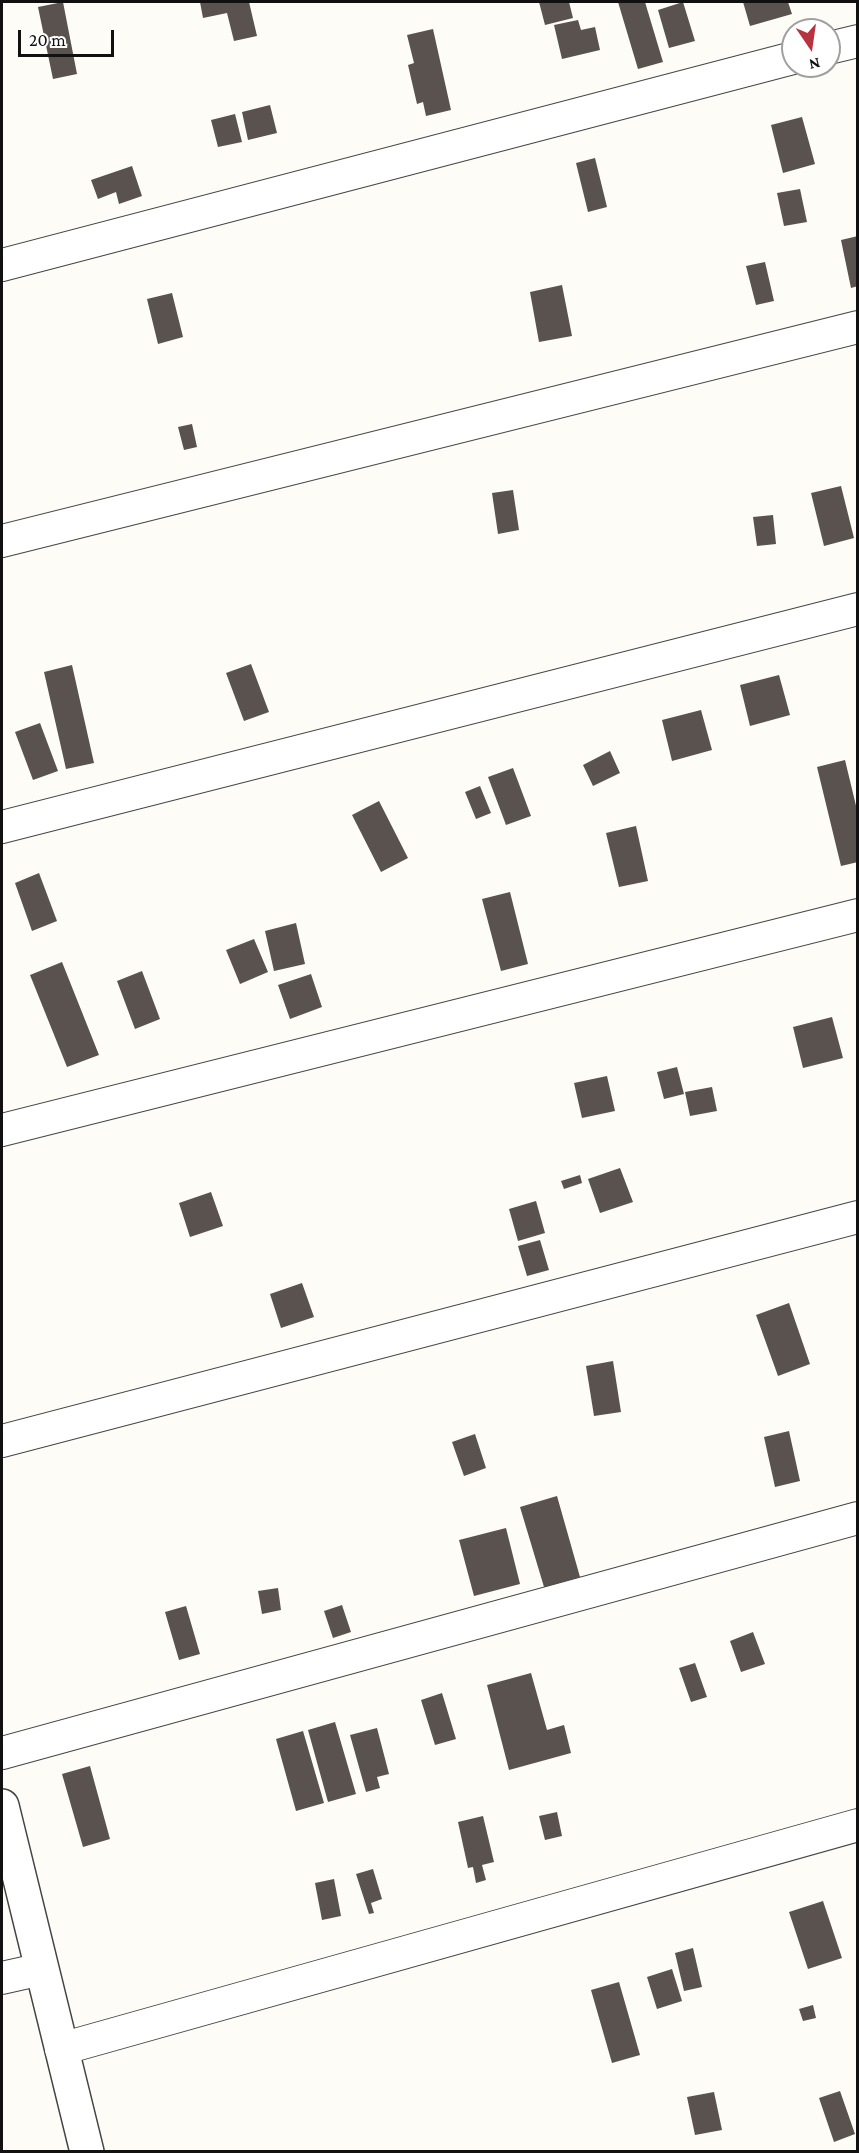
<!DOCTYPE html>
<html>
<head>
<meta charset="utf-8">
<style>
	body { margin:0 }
	#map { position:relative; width:859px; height:2153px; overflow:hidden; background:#fefcf6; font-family:"Crimson Pro",serif }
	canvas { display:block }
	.frame { position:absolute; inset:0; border:3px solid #111; pointer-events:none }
	.north { position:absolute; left:781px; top:18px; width:60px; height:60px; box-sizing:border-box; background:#fff; border:2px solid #a0a0a0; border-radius:50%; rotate:167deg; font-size:16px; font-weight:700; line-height:24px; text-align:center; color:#111 }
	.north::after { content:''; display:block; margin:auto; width:21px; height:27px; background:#b6333f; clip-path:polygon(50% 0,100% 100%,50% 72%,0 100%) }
	.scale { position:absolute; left:18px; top:30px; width:96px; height:27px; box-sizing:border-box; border:3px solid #111; border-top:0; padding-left:8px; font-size:18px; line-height:21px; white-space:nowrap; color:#111; -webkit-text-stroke:4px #fff; paint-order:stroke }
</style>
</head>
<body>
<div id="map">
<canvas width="859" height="2153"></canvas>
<div class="frame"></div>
<div class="north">N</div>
<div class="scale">20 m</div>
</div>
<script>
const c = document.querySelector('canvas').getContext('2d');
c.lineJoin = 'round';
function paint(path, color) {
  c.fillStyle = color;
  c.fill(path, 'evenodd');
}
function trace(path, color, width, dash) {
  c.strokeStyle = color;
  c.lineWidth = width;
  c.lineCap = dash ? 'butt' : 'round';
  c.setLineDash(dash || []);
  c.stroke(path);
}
const building = new Path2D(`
	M63,2L77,74L53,79L38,7Z
	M200,2H249L257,36L234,41L227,13L203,18Z
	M539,2H569L573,18L545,25Z
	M618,2H645L663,62L638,69Z
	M683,2L695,41L669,48L658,10Z
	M743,2H788L792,14L750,26Z
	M578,20L581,30L595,27L600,50L562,59L554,25Z
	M433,29L451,110L426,116L423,102L417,104L408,65L414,63L407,35Z
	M270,105L277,133L248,140L242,112Z
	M235,114L242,142L218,147L211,120Z
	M802,117L815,164L783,173L771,125Z
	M595,158L607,207L588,212L576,163Z
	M132,166L142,196L119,204L116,192L98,199L91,180Z
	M800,189L807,222L784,226L777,193Z
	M858,236V286L851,288L841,240Z
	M765,262L774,301L756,305L746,266Z
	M562,285L572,336L539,342L530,292Z
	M172,293L183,337L158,344L147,299Z
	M192,424L197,447L184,450L178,427Z
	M841,486L854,538L824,546L811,493Z
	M513,490L519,530L498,534L492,493Z
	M773,515L776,544L757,546L753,517Z
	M251,664L269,712L244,721L226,673Z
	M72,665L94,763L66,769L44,672Z
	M779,675L790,715L750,726L740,685Z
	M701,710L712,750L672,761L662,720Z
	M40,723L58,771L33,780L15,732Z
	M610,751L620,773L593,786L583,765Z
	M845,760L858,814V862L841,866L817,767Z
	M513,768L531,816L506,825L488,777Z
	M480,786L491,813L476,819L465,792Z
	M379,801L408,858L381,872L352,815Z
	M636,826L648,881L619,887L606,833Z
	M39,873L57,921L32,931L15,883Z
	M510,892L528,964L501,971L482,899Z
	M296,923L305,964L274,971L265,931Z
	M254,939L268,972L240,984L226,950Z
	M62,962L99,1055L67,1067L30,975Z
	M142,971L160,1019L135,1029L117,981Z
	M311,974L322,1007L290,1019L278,985Z
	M832,1017L843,1058L803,1068L793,1027Z
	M677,1067L684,1094L664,1099L657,1072Z
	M607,1076L615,1111L582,1118L574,1083Z
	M712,1087L717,1111L690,1116L685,1092Z
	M620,1168L633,1202L600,1213L588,1179Z
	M580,1175L582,1183L564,1189L561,1181Z
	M211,1192L223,1226L190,1237L179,1203Z
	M536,1201L545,1233L518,1241L509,1209Z
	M540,1240L549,1270L527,1276L518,1246Z
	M302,1283L314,1317L281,1328L270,1294Z
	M789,1303L810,1364L778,1376L756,1315Z
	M613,1361L621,1412L594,1416L586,1366Z
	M789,1431L800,1481L775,1487L764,1437Z
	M475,1434L486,1468L464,1476L452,1442Z
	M557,1496L580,1577L544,1587L520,1507Z
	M506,1528L520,1584L474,1596L459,1540Z
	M278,1588L281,1610L262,1614L258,1591Z
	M342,1605L351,1632L333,1638L324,1611Z
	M186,1606L200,1654L179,1660L165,1612Z
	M753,1632L765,1664L741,1672L730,1641Z
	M695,1663L707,1697L691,1702L679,1668Z
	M531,1673L547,1730L564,1725L571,1753L509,1770L487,1685Z
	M442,1693L456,1739L435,1745L421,1700Z
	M335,1722L356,1794L328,1802L308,1730Z
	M377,1728L389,1774L377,1777L380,1788L366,1792L350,1735Z
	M303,1731L324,1803L296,1811L276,1739Z
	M90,1766L110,1839L83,1847L62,1774Z
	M557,1812L562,1836L545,1840L539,1816Z
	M483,1816L494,1862L482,1865L486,1880L476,1883L473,1867L468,1868L458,1822Z
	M373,1869L382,1899L371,1903L374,1913L369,1914L356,1874Z
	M334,1879L341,1916L322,1920L315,1883Z
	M823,1901L842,1958L808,1969L789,1912Z
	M693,1948L702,1987L684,1991L675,1953Z
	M672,1969L682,2001L657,2009L647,1977Z
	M619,1982L640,2055L612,2063L591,1990Z
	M813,2005L816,2018L803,2021L799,2009Z
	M840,2091L855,2134L834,2142L819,2098Z
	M714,2092L722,2130L695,2135L687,2097Z`);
const minor = new Path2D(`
	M829,48L858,41
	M2,265L793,58
	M2,541L858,327
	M2,827L858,609
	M2,1130L858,915
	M2,1441L858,1217
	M2,1753L858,1518
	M2,1978L42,1969
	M61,2049L858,1825`);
const tertiary = new Path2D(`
	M2,1806L87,2152`);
paint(building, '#59524e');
trace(minor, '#444', 34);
trace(tertiary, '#444', 36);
trace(minor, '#fff', 32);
trace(tertiary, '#fff', 33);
</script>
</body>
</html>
